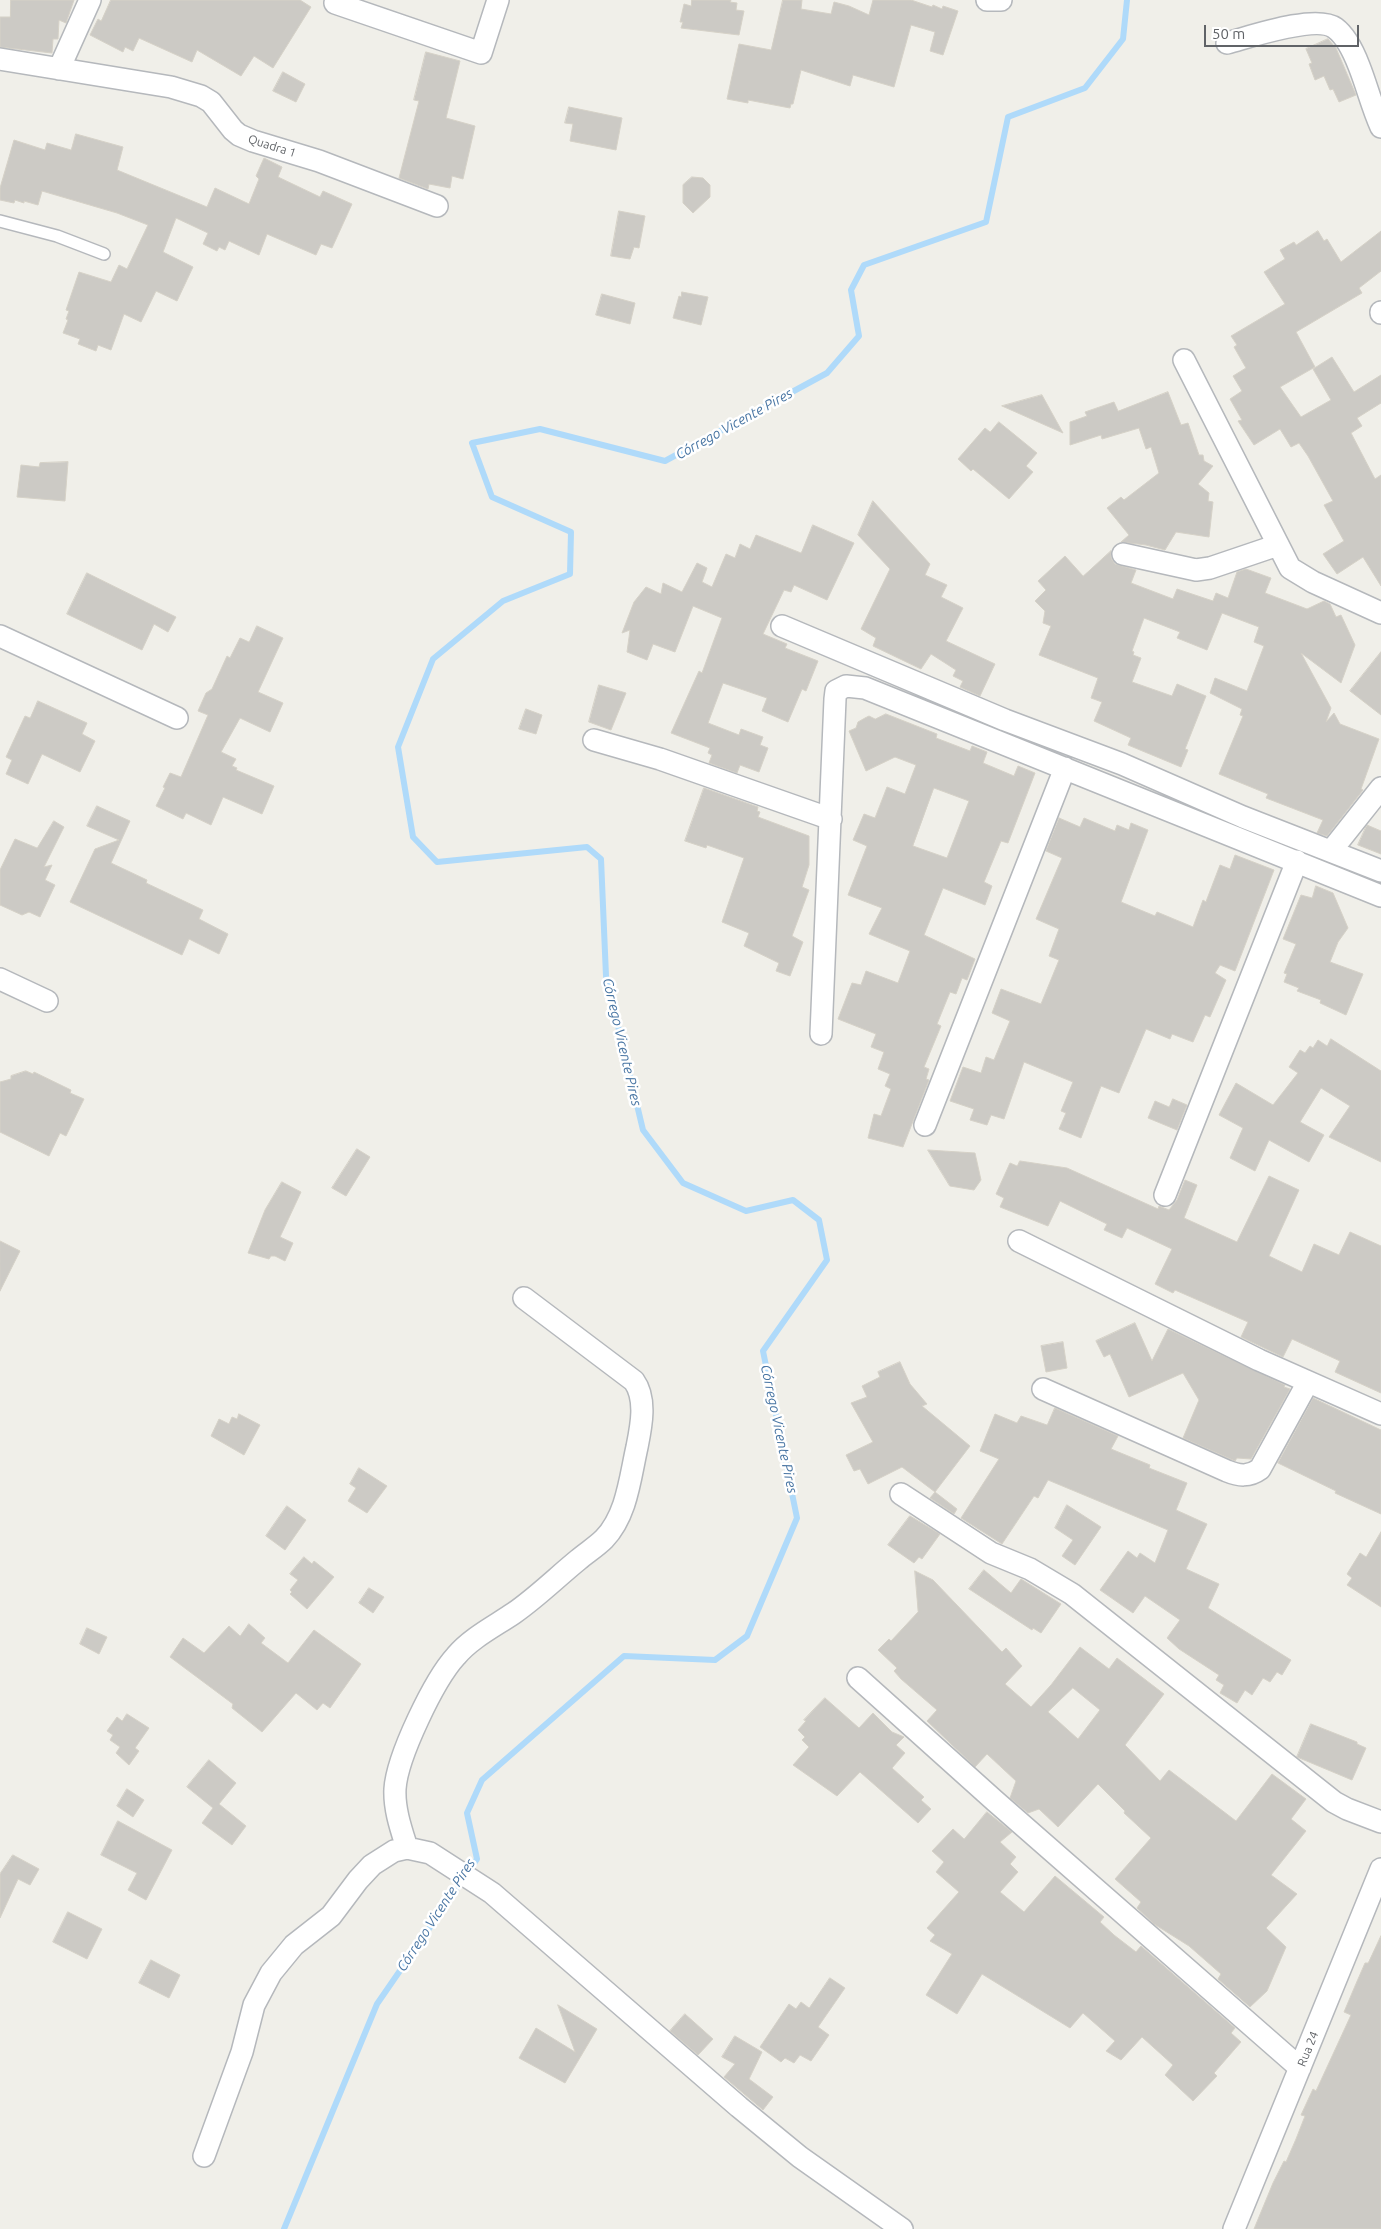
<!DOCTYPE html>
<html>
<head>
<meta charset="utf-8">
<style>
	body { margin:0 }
	#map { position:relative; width:1381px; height:2229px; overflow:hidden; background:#f0efe9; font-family:Ubuntu,sans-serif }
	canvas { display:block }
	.scale { position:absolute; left:1204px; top:25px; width:155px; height:22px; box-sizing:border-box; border:2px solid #606367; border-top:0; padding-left:6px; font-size:15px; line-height:18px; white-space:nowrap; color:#606367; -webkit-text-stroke:4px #fff; paint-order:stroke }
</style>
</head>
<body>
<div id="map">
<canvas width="1381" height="2229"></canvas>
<div class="scale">50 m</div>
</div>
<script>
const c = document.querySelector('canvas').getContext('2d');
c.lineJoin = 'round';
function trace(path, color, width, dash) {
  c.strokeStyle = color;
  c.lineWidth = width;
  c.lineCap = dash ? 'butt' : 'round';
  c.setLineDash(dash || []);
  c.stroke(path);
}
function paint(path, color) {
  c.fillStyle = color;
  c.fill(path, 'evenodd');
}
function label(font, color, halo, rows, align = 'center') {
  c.font = font + ' Ubuntu,sans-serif';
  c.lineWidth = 5;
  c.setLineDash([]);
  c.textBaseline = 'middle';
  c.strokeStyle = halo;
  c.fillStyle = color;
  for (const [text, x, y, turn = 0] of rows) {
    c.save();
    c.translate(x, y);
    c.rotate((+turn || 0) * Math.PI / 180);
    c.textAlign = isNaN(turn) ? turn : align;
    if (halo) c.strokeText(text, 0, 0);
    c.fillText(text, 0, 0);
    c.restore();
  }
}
const stream = new Path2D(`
	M284,2229L377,2004L477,1859L467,1813L482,1780L624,1656L715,1660L747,1636L797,1518L763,1351L827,1260L819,1220L793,1200L746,1211L683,1183L643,1130L606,976L601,859L587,847L437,862L413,837L398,747L433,659L503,601L570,574L571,532L492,497L472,443L540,429L665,461L827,373L859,336L851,290L864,265L986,222L1008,117L1085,88L1123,39L1127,0`);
const building = new Path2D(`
	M11,0H74L66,23L59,20L58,39H53L52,53L0,47V17H10Z
	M111,0H300L311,7L273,68L254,56L241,76L197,50L192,62L139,38L133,51L125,47L123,52L90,35L98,19L101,21Z
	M692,0H731L730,2L737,3L736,10L744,11L739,35L681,28L683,22H680L684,4L691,6Z
	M783,0H802L801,9L831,14L834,2L849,6L869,15L873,0H911L932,7L933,5L942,9L943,6L958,11L943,55L930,51L935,32L911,25L894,87L853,75L850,86L801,70L793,104H791L790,108L748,100V103L727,99L739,44L771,50Z
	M1328,39L1336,48L1356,95L1339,102L1333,89L1330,90L1324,76L1315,80L1309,64L1312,63L1306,49Z
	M426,52L460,61L446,118L475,126L463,179L452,176L450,188L429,184L428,189L399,178L419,101L414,100Z
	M283,72L305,84L296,102L273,91Z
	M569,107L622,118L616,150L570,141L573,124L565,123Z
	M76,134L123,147L117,170L207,207L215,188L249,204L259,179L256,176L264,158L282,167L278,177L320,197L323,191L352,204L332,248L321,244L316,255L267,234L259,255L229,241L225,250L219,247L217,251L203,244L208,233L176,218L163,252L193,267L177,301L156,291L141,322L124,314L111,350L98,345L96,351L78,344L80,339L63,333L68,320L66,319L69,311L66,310L79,272L111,282L119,265L127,269L148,225L117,213L42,191L38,205L24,201V203L15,200L14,203L0,200V188L14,140L45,150L47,143L71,150Z
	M692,177L703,178L710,185V197L693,213L683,203V185Z
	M619,211L645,216L639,248L634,247L630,259L611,256Z
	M1318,231L1324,241L1327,239L1341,262L1381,231V271L1359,288L1362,293L1296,332L1315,367L1280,387L1301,417L1331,400L1313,369L1332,357L1354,392L1381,375V403L1357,418L1362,426L1351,433L1375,479L1381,475V586L1363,557L1337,574L1323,554L1344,541L1324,505L1333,501L1308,456L1299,443L1291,447L1280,429L1254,445L1238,421L1242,420L1230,399L1242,391L1233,376L1246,368L1234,347L1237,345L1231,336L1285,304L1264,272L1285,259L1280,250L1294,242L1296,245Z
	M682,292L708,297L701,325L673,318L679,296L681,297Z
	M602,294L635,303L630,324L596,315Z
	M1168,392L1181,425L1188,423L1199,455H1203L1204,461L1213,466L1198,484L1209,493L1208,501L1213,502L1209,537L1176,532L1165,550L1146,545L1121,542L1129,535L1107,508L1121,497L1124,500L1159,473L1151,447L1146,449L1139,428L1102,439L1101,435L1070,445V422L1087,416L1085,412L1114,402L1118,411Z
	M1042,395L1063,433L1002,406Z
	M999,422L1037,453L1026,466L1033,472L1009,499L973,469L971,471L958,459L985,428L990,432Z
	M68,462L65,501L17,497L21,465L39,467L40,463Z
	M873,501L930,564L925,575L947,585L941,597L963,608L946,641L995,664L980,696L960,687L963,681L953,676L956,670L931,654L921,669L873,646L876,638L861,629L890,569L858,535Z
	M813,525L854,543L827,600L794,585L791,592L784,590L763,634L787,644L785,648L818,661L806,691L802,689L788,722L762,711L767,698L723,683L708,723L739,735L741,729L763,737L760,745L768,748L759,772L740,765L737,773L709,763L712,755L708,753L710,748L671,733L699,671L702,673L722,618L693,606L675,652L653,644L647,660L627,652L630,630L622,633L634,602L646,587L661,594L663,583L682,592L697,563L707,568L702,582L712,587L726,554L735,558L740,544L750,549L756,535L801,553Z
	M1111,551V558L1115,564L1136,570L1131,583L1173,599L1177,589L1213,601L1216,593L1228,598L1237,572L1246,569L1271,578L1265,593L1307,609L1324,601L1330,604L1336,617L1341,615L1355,645L1341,683L1301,653L1331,708L1326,722L1334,713L1340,724L1379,739L1361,789L1363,790L1327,836L1317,833L1323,820L1266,798L1268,794L1219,774L1243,716L1240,715L1242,709L1210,693L1215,678L1247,691L1264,646L1254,642L1259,627L1222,613L1207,650L1177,638L1180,632L1144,618L1132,651L1134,652L1133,655L1141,658L1132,682L1172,696L1177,684L1206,696L1185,749L1188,750L1181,767L1128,745L1131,738L1094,721L1102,702L1091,698L1098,678L1039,655L1051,626L1043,623L1045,611L1035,601L1046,590L1038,581L1065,556L1083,576Z
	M87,573L176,617L168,632L154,624L142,650L67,614Z
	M257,626L283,638L258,692L283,703L270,732L240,718L221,752L236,759L232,766L237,768L236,770L274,786L262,814L223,797L211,825L186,813L183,819L156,806L165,788L163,787L170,773L181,777L208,715L198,711L206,693L212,689L227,656L230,658L240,638L249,642Z
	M1381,652V715L1350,691Z
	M599,685L626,693L611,730L589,722Z
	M38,701L87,723L82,734L95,741L80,772L42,754L28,784L6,774L12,760L6,757L25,716L30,718Z
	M526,709L542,715L536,734L519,729Z
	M886,714L937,734L936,738L970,751L972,746L987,752L983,763L1014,776L1018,766L1035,773L1008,843L1001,841L984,882L992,886L985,905L943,888L924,935L975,959L967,980L962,978L956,994L950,992L937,1024L941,1026L924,1067L929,1069L926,1079L929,1080L903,1147L868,1138L874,1114L881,1116L891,1089L885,1086L890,1074L878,1069L884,1052L871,1047L876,1034L838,1019L852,983L861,985L866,971L898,983L910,951L869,934L882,908L848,895L867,846L853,840L864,814L875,818L887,787L905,794L916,765L895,757L866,771L849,731L856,728L858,722L865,718L869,716L875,719ZM934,788L969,801L947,858L913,846Z
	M704,788L758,807L757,811L760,812L758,817L809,836V865L802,887L809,890L792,936L803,942L790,976L776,971L779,963L744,946L749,933L722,922L744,858L707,845L706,848L685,841Z
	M97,806L130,821L111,863L147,880L146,883L203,910L199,919L228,934L219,954L189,939L182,955L70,902L95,849L119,840L87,826Z
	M1059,818L1080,827L1084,818L1115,831L1117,825L1129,830L1131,823L1148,830L1121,902L1155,916L1157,912L1193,927L1203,900L1206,902L1207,899L1220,865L1230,869L1235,855L1274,870L1235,971L1220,965L1215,973L1226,980L1210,1017L1205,1015L1193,1042L1172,1034L1170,1039L1146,1029L1119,1093L1101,1086L1081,1138L1059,1129L1066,1113L1061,1111L1073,1082L1024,1062L1004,1119L991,1115L987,1125L970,1120L974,1109L950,1101L963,1067L981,1073L986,1057L994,1060L1010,1021L992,1013L1001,989L1041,1004L1059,960L1049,956L1059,929L1036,919L1062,858L1046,851Z
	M54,821L64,827L44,867L52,865L45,880L55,885L40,917L29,912L22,915L0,905V870L15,839L37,848Z
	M1367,825L1381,831V854L1358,845Z
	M1316,886L1333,893L1348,928L1338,942L1330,962L1363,974L1346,1015L1320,1003L1321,1000L1297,991L1299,988L1284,982L1287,974L1284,973L1296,944L1283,939L1301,895L1312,898Z
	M1331,1039L1381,1071V1162L1329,1137L1350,1106L1321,1088L1300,1122L1324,1135L1309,1162L1269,1140L1255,1171L1230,1158L1243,1128L1219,1115L1236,1083L1273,1105L1298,1073L1289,1067L1300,1050L1305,1053L1310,1046L1313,1048L1318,1040L1327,1046Z
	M26,1071L33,1074L34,1072L71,1090L70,1093L84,1099L66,1136L60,1133L49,1156L0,1132V1082L11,1079V1076Z
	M1173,1099L1187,1105L1177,1130L1148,1118L1155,1101L1169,1107Z
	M357,1149L370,1157L346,1196L332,1188Z
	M928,1150L975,1153L981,1180L974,1190L950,1186Z
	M1020,1161L1067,1168L1158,1209L1159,1206L1169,1210L1177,1200L1185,1180L1197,1185L1184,1218L1237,1242L1269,1176L1299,1190L1269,1256L1302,1272L1314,1244L1339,1255L1350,1232L1381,1246V1393L1335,1372L1340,1361L1292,1339L1283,1357L1241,1337L1248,1322L1175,1290L1173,1293L1155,1284L1172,1249L1127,1228L1122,1238L1104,1230L1107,1224L1060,1201L1048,1226L1000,1207L1004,1198L996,1194L1010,1163L1017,1166Z
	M282,1182L301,1192L280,1237L293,1243L285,1261L275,1256H271L269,1259L248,1253L265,1210Z
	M0,1241L20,1251L0,1291Z
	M1135,1323L1152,1361L1168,1329L1285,1385L1284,1387L1290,1389L1251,1459L1237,1458L1235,1461L1183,1438L1199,1400L1183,1373L1129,1397L1110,1354L1104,1357L1096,1341Z
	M1063,1342L1067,1368L1046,1372L1041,1346Z
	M900,1362L910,1384L927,1404L922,1406L970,1446L935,1492L957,1509L954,1514L930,1498L935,1492L902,1467L868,1484L860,1469L854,1471L846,1455L873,1442L851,1403L867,1397L862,1386L880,1377L878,1372Z
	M1313,1398L1381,1430V1514L1335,1493L1336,1491L1278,1463Z
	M1055,1408L1118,1436L1111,1449L1150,1465L1149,1468L1187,1483L1176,1510L1207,1524L1186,1569L1219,1584L1208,1608L1291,1660L1282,1675L1277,1672L1270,1682L1263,1678L1252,1695L1245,1690L1237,1703L1220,1693L1224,1685L1216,1680L1219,1675L1179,1649L1167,1638L1180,1620L1145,1596L1133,1613L1100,1590L1128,1551L1137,1558L1140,1553L1155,1563L1168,1530L1048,1480L1038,1498L1034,1496L1002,1544L961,1518L999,1459L980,1451L995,1414L1017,1423L1021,1416L1047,1425Z
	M239,1414L260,1425L244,1455L211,1436L219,1419L229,1424L232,1417L237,1419Z
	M359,1468L387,1486L367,1513L348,1501L356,1488L350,1484Z
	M1067,1505L1101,1527L1075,1565L1062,1556L1073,1540L1055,1528Z
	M287,1506L306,1520L285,1550L266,1536Z
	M910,1516L940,1534L922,1559L919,1557L914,1563L888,1545Z
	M1381,1532V1607L1347,1585L1352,1578L1347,1574L1360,1553L1366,1557Z
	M304,1557L312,1564L314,1561L334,1577L307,1609L290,1594L292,1592L290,1590L298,1580L290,1574Z
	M984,1570L1011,1593L1021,1579L1061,1604L1041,1633L1033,1628L1032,1630L969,1589Z
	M915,1571L933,1580L1002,1652L1006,1648L1022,1666L1005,1684L1031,1707L1051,1685L1080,1647L1109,1669L1117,1658L1164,1694L1125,1745L1160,1781L1169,1770L1236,1821L1272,1774L1306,1799L1291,1819L1306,1831L1271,1875L1297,1894L1266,1928L1286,1947L1267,1991L1250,2007L1218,1979L1221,1974L1189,1946L1154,1924L1137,1908L1141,1902L1115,1879L1151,1838L1124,1813L1125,1811L1098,1784L1058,1827L1039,1809L1028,1813L1010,1798L1016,1781L987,1754L975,1767L927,1721L937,1710L901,1679L894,1671L897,1668L878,1650L889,1639L891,1641L918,1612ZM1073,1688L1100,1710L1078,1739L1048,1712Z
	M369,1588L384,1597L373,1613L359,1603Z
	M249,1624L265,1638L261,1643L288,1663L314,1630L361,1664L330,1708L323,1703L317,1710L296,1693L262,1732L232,1708L233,1704L170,1657L183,1638L204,1653L229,1626L240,1636Z
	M87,1628L107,1637L99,1654L80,1644Z
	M825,1698L859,1728L873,1713L892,1732L904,1737L896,1745L905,1753L892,1768L924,1797L921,1800L931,1809L918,1823L860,1772L837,1796L793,1765L809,1747L802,1740L805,1737L798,1730L806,1721L804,1720Z
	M127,1714L149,1728L135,1748L139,1751L129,1765L116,1753L120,1747L110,1740L113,1735L107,1731L117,1717L122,1721Z
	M1311,1724L1357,1742V1744L1366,1748L1352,1780L1297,1757Z
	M209,1760L236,1783L219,1804L246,1826L232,1845L202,1823L213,1808L187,1787Z
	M127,1789L144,1800L133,1817L117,1806Z
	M987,1812L1012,1832L1000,1842L1016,1857L1010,1864L1018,1872L1000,1892L1024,1912L1055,1876L1104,1917L1100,1922L1114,1935L1136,1952L1141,1946L1235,2028L1231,2033L1241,2042L1214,2073L1217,2076L1193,2101L1165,2075L1173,2065L1142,2037L1121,2060L1106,2051L1115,2041L1083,2013L1070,2028L982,1974L957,2014L926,1995L952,1954L930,1941L935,1935L927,1928L959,1892L936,1872L944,1862L932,1851L953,1829L964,1839Z
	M118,1821L172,1850L146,1900L128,1890L137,1873L101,1855Z
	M13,1855L39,1869L30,1885L18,1879L0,1918V1874Z
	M68,1912L102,1929L87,1959L53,1942Z
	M1381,1936V2229H1254L1273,2183L1284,2161L1286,2162L1296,2139L1305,2116L1301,2115L1313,2089L1316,2091L1351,2015L1344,2012L1355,1986L1365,1963H1368Z
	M151,1960L180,1975L169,1998L139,1983Z
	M830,1978L845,1988L818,2027L829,2035L811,2061L800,2055L794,2063L785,2058L781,2062L760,2047L789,2004L796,2009L801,2002L809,2008Z
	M558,2005L597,2029L565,2083L519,2058L536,2028L575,2052Z
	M685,2014L713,2039L698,2055L670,2031Z
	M735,2036L762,2052L749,2079L773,2097L763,2110L724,2077L735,2064L722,2057Z`);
const lane = new Path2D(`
	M0,221L57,236L104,254`);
const street = new Path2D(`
	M987,0H1001
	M335,3L481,53L498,0
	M1227,43C1250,37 1316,14 1335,28C1346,36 1354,53 1359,66C1367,86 1372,107 1381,127
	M0,59L171,87L201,96L211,102L233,130L239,135L253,141L319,161L437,206
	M59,69L90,0
	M1381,312V313
	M1184,360L1290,568L1313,582L1381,613
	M1123,554L1196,570L1210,568L1278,545
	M782,626L1005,720L1122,764L1243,817L1381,871
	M0,636L177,718
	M594,740L660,759L831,819
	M1331,851L1381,788
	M0,979L47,1001
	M821,1034L835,699L836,691L846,686L865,688L1381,896
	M925,1125L1065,768
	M1165,1195L1297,861
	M1019,1241L1259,1360L1381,1414
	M1043,1389L1227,1471C1239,1476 1249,1477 1260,1469L1308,1382
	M901,1494L991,1553L1030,1569L1072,1594L1334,1802L1347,1809L1381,1822
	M858,1678L995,1801L1300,2068
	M407,1848C401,1829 394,1809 395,1789C397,1757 434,1680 456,1656C471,1638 495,1626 514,1613C537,1597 556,1578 578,1560C586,1553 596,1547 604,1539C627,1515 630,1478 637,1447C641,1427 647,1399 634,1381L524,1298
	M204,2156L242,2052L254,2005L271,1973L294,1945L331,1916L358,1880L372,1865L394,1851L407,1848L430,1853L492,1893L739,2107L800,2157L902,2229
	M1234,2229L1381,1869`);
const streetNames = [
	["Quadra 1",272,146,18],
	["Rua 24",1308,2049,-68]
];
const waterNames = [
	["Córrego Vicente Pires",734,424,-29],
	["Córrego Vicente Pires",622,1042,77],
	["Córrego Vicente Pires",779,1429,78],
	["Córrego Vicente Pires",436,1915,-57]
];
trace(stream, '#afdafa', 6);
paint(building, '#cccac5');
trace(building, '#d5d1c7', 1);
trace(lane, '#b5b8bc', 14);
trace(street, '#b5b8bc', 24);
trace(lane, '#fff', 11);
trace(street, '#fff', 21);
label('12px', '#606367', '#fff', streetNames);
label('italic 14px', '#4875a3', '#fff', waterNames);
</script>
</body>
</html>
